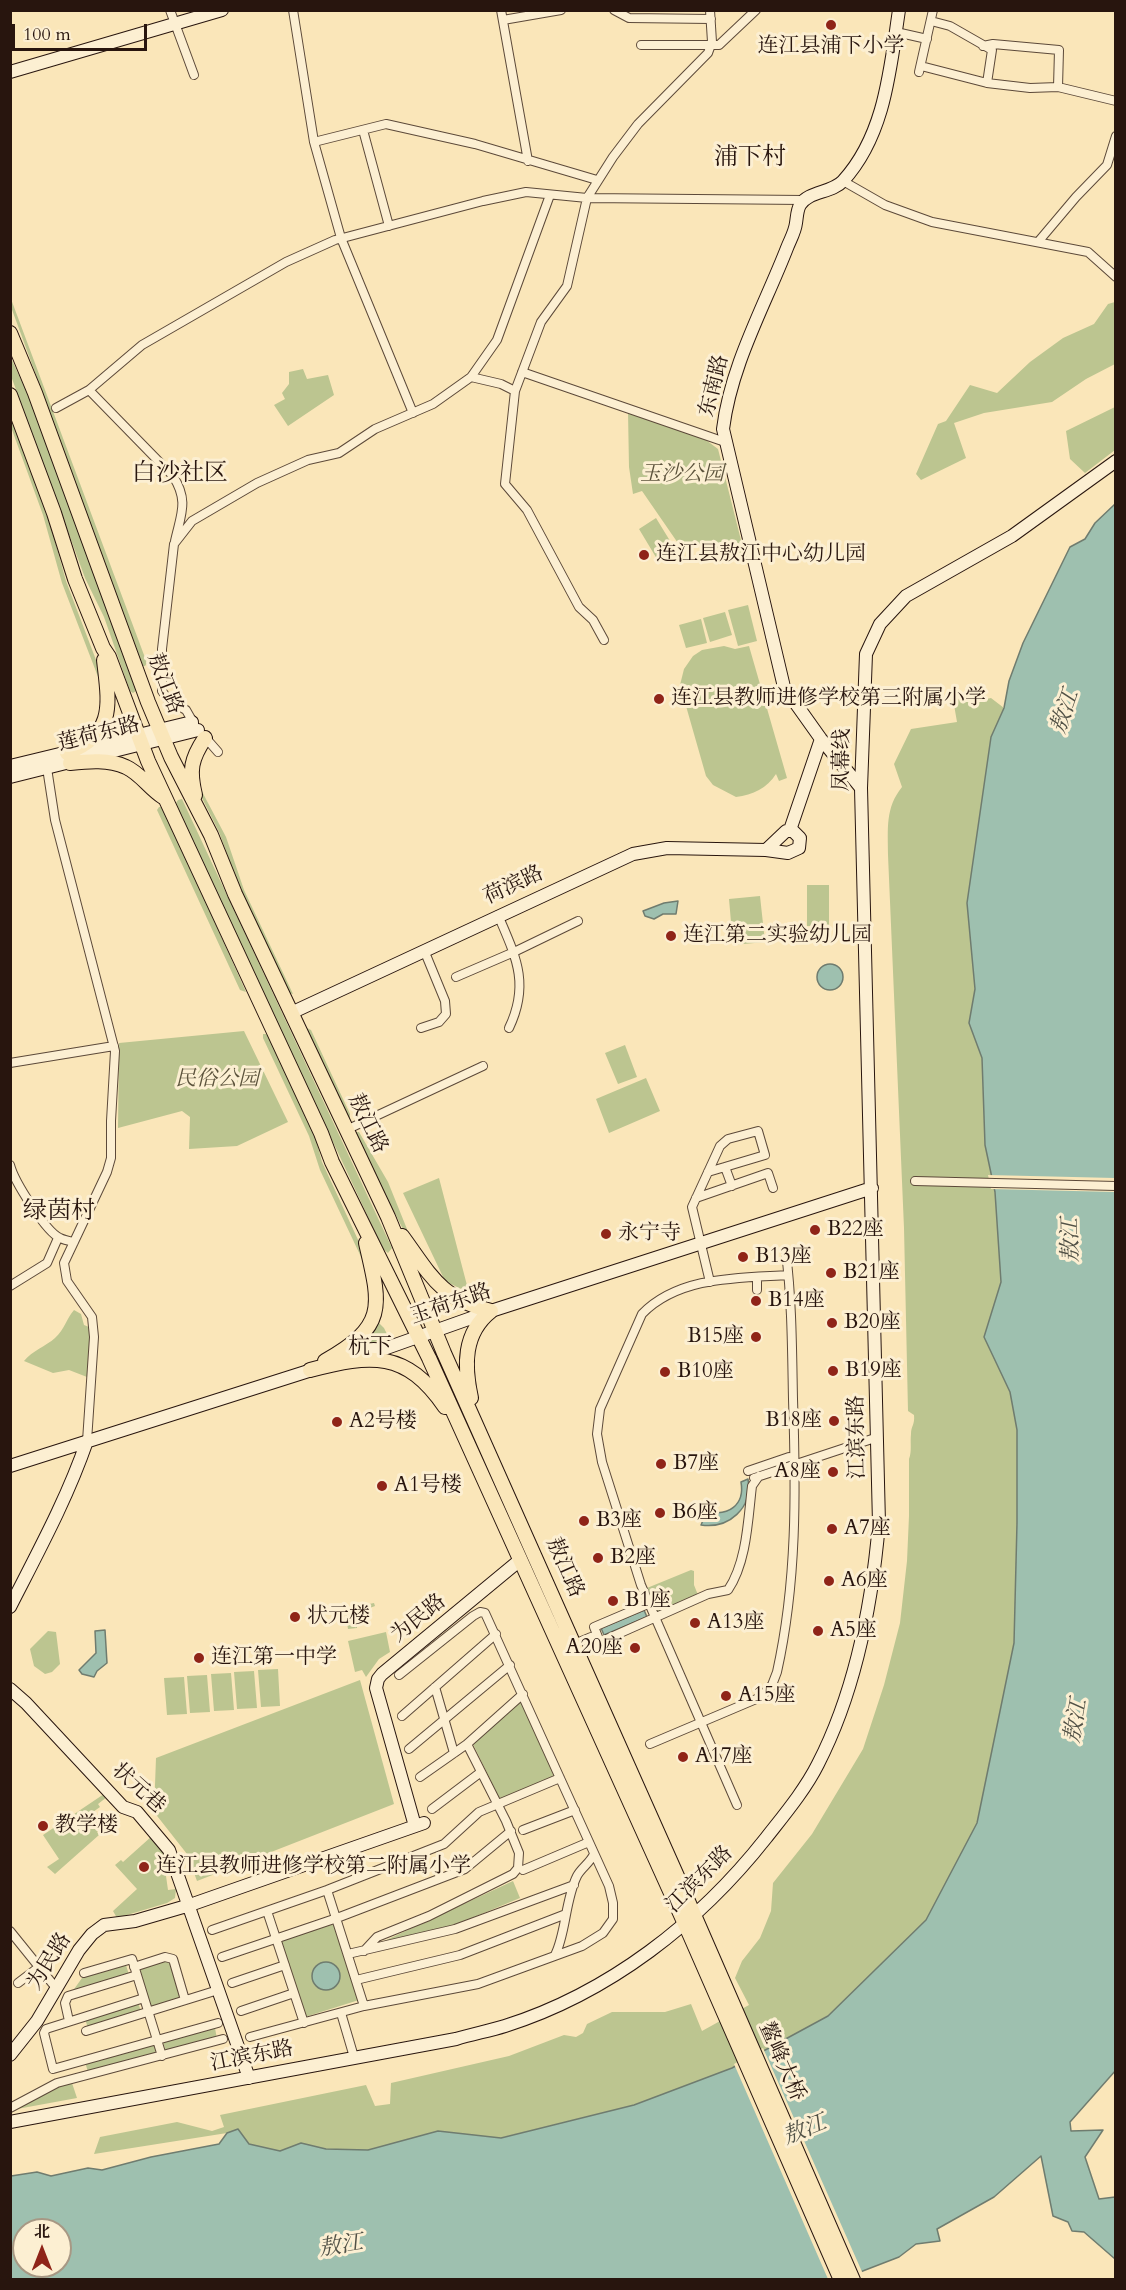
<!DOCTYPE html>
<html>
<head>
<meta charset="utf-8">
<style>
	body { margin:0 }
	#map { position:relative; width:1126px; height:2290px; overflow:hidden; background:#fae6b9; font-family:Cardo,"Noto Serif SC",serif }
	canvas { display:block }
	.frame { position:absolute; inset:0; border:12px solid #28150e; pointer-events:none }
	.north { position:absolute; left:12px; top:2218px; width:60px; height:60px; box-sizing:border-box; background:#fcefd2; border:2px solid #a79884; border-radius:50%; rotate:0deg; font-size:16px; font-weight:700; line-height:24px; text-align:center; color:#28150e }
	.north::after { content:''; display:block; margin:auto; width:21px; height:27px; background:#8f2418; clip-path:polygon(50% 0,100% 100%,50% 72%,0 100%) }
	.scale { position:absolute; left:12px; top:24px; width:135px; height:27px; box-sizing:border-box; border:3px solid #28150e; border-top:0; padding-left:8px; font-size:18px; line-height:21px; white-space:nowrap; color:#28150e; -webkit-text-stroke:4px #fcefd2; paint-order:stroke }
</style>
</head>
<body>
<div id="map">
<canvas width="1126" height="2290"></canvas>
<div class="frame"></div>
<div class="north">北</div>
<div class="scale">100 m</div>
</div>
<script>
const c = document.querySelector('canvas').getContext('2d');
c.lineJoin = 'round';
function paint(path, color) {
  c.fillStyle = color;
  c.fill(path, 'evenodd');
}
function trace(path, color, width, dash) {
  c.strokeStyle = color;
  c.lineWidth = width;
  c.lineCap = dash ? 'butt' : 'round';
  c.setLineDash(dash || []);
  c.stroke(path);
}
function label(font, color, halo, rows, align = 'center') {
  c.font = font + ' Cardo,"Noto Serif SC",serif';
  c.lineWidth = 6;
  c.setLineDash([]);
  c.textBaseline = 'middle';
  c.strokeStyle = halo;
  c.fillStyle = color;
  for (const [text, x, y, turn = 0] of rows) {
    c.save();
    c.translate(x, y);
    c.rotate((+turn || 0) * Math.PI / 180);
    c.textAlign = isNaN(turn) ? turn : align;
    if (halo) c.strokeText(text, 0, 0);
    c.fillText(text, 0, 0);
    c.restore();
  }
}
const green = new Path2D(`
	M11,299L147,663L145,666H143L11,307Z
	M1115,302V364L1086,379L1052,402L984,413L954,423L966,458L921,480L916,474L938,424L946,421L970,385L997,393L1030,362L1063,338L1094,324L1108,304Z
	M11,358L28,395L45,440L136,691L133,693L130,691L104,617L85,578L11,376Z
	M303,369L307,379L328,375L334,395L288,426L274,405L285,399L282,393L289,384V372Z
	M1115,407V450L1085,473L1070,459L1066,431Z
	M628,412L706,440L718,449L746,560L741,561L707,542L682,549L642,491L633,494L629,467Z
	M11,415L48,516L66,581L104,681L100,682L62,583L43,515L11,427Z
	M656,518L675,549L657,559L639,529Z
	M748,605L757,641L738,646L728,610Z
	M725,612L732,635L710,642L703,618Z
	M701,619L707,643L686,648L679,625Z
	M724,646L735,649L749,646L787,778L779,781L776,774C767,788 753,795 736,797L713,785L706,776L680,685L684,669L693,656L702,650Z
	M991,698L1004,708L991,737L967,903L975,989L969,1023L982,1058L985,1145L995,1192L1001,1282L984,1337L1010,1392L1017,1430V1523L1014,1643L977,1823L926,1920L828,2016L732,2068L634,2105L500,2138L438,2131L368,2150L326,2149L301,2143L280,2151L249,2144L238,2129L227,2133L94,2154L100,2137L177,2122L212,2131L224,2127L220,2115L366,2085L375,2106L390,2104L391,2083L509,2056L564,2035L576,2037L583,2033L587,2024L612,2012H665L691,2004L702,2031L749,2005L735,1978L742,1961L760,1938L771,1911L773,1883L812,1834L863,1749L884,1685L900,1623L907,1561L909,1516V1459C912,1451 910,1443 911,1434C911,1426 915,1425 914,1415L908,1411L904,1228L888,855C888,829 885,808 902,787L894,764L911,729L957,722L953,699L978,701Z
	M198,784L226,837L244,890L293,994L289,993L241,892L219,832L197,788Z
	M182,799L392,1248L388,1253L383,1249L177,808L176,803L178,800Z
	M159,807H163L246,992L240,990L157,810Z
	M807,885H829V926H807Z
	M760,896L765,942L733,945L729,899Z
	M307,1028L311,1030L350,1114V1119H348L306,1031Z
	M244,1031L288,1122L237,1146L189,1149L190,1117L182,1111L118,1128L119,1043Z
	M263,1034H266L269,1037L315,1136L322,1162L366,1257L365,1260L362,1259L320,1170L309,1136L263,1038Z
	M625,1045L637,1077L618,1084L605,1053Z
	M646,1078L660,1111L609,1133L596,1099Z
	M356,1132H359L388,1182L411,1239H408L355,1135Z
	M439,1178L469,1293L445,1281L403,1193Z
	M74,1310L81,1314L84,1325L89,1327L91,1340L89,1346C92,1355 93,1369 87,1377L69,1370L53,1373L24,1361C32,1351 46,1346 55,1338C65,1329 66,1319 74,1310Z
	M377,1321L384,1328L389,1338L363,1345L362,1342Z
	M691,1570L694,1571V1585L698,1595L658,1613L647,1588Z
	M374,1603L375,1606C364,1610 357,1616 357,1628L348,1629L345,1609Z
	M48,1631L56,1632L60,1664L52,1672L45,1674L34,1666L30,1649Z
	M386,1632L390,1652L379,1659L366,1677L362,1670L355,1672L348,1641Z
	M278,1669L280,1706L261,1707L258,1670Z
	M254,1671L257,1708L237,1709L234,1672Z
	M231,1673L234,1710L214,1711L211,1674Z
	M207,1675L210,1712L190,1713L187,1676Z
	M184,1677L187,1714L167,1715L164,1678Z
	M360,1680L394,1804L197,1881L187,1854L154,1812L156,1758Z
	M520,1700L556,1777L500,1800L472,1742Z
	M104,1794L107,1797L98,1804L100,1807L93,1812L101,1824L97,1827L99,1830L97,1832L99,1835L55,1874L47,1867L59,1859L43,1835Z
	M152,1836L167,1856L163,1858L166,1864L170,1863L173,1874L166,1876L168,1890L176,1889L175,1898L167,1903L117,1918L113,1911L137,1889L115,1865L121,1860L123,1862Z
	M513,1881L520,1898L455,1925L382,1942Z
	M334,1924L359,2000L305,2017L281,1941Z
	M170,1960L182,1999L150,2008L139,1969Z
	M126,1965L129,1975L72,1992L82,1978Z
	M138,2002L141,2012L88,2028L85,2019Z
	M215,2028L217,2039L166,2052L163,2042Z
	M154,2045L157,2054L88,2072L85,2062Z
	M72,2083L77,2098L17,2109L58,2087Z`);
const water = new Path2D(`
	M1115,504L1116,2070L1070,2122L1071,2131L1103,2130L1085,2157L1099,2199L1115,2197V2259L1084,2232L1072,2231L1068,2222L1053,2216L1041,2156L994,2197L937,2229L940,2241L916,2244L899,2257L842,2279L11,2280V2176L37,2172L51,2176L88,2168L102,2170L151,2157L219,2144L227,2133L238,2129L249,2144L280,2151L301,2143L326,2149L368,2150L438,2131L501,2138L634,2105L732,2068L828,2016L926,1920L977,1823L1014,1643L1017,1523V1430L1010,1392L984,1337L1001,1282L995,1192L985,1145L982,1058L969,1023L975,989L967,903L991,737L1004,708L1009,681L1023,643L1070,547L1085,539L1095,523ZM24,2230H60V2266H24Z
	M678,901L676,914H663L654,919L645,916L643,911L664,903Z
	M817 977a13 13 0 1 1 26 0a13 13 0 1 1-26 0Z
	M748,1479C753,1508 729,1529 701,1525L707,1511C728,1517 745,1505 741,1482Z
	M644,1610L647,1617L604,1635L601,1628Z
	M105,1630L107,1663L97,1671L94,1677L82,1674L79,1670L96,1653L95,1631Z
	M312 1976a14 14 0 1 1 28 0a14 14 0 1 1-28 0Z`);
const pier = new Path2D(`
	M988,1175L1115,1178V1192L991,1189Z
	M763,2048L863,2274L850,2280L828,2279L734,2064Z`);
const street = new Path2D(`
	M170,10L194,75
	M293,10L314,142L341,238L413,413
	M501,10L528,161
	M614,10L629,18L711,19
	M503,20L561,10
	M931,21L950,26L992,50L987,83
	M896,32L927,39
	M641,45H719L756,10
	M983,46L993,44L1059,50L1058,87
	M921,66L987,83L1030,88L1058,87L1116,101
	M919,72L933,10
	M363,130L389,226
	M314,142L386,124L475,144L597,180
	M843,181L885,205L932,222L1088,252L1116,277
	M1038,242L1076,197L1107,165L1116,136
	M522,372L725,442
	M471,377L501,384L515,391
	M89,390L173,476C189,501 181,514 175,541
	M56,408L89,390L142,345L286,262L335,240L483,201L526,192L587,198L804,200
	M604,640L593,620L579,607L527,510L505,484L515,391L541,322L567,286L587,198L613,157L638,124L708,53L712,42L710,10
	M194,724L186,710L169,701L162,691V649L174,544L192,521L257,483L308,460L339,453L375,429L433,404L471,377L497,340L550,195
	M204,736L218,752
	M47,768L55,820L115,1051L111,1121V1158L107,1172L64,1263L67,1281L92,1317L94,1337L87,1441
	M498,915C516,957 530,984 509,1028
	M456,977L514,952L578,921
	M421,1028L439,1022L446,1014L445,1001L424,950
	M10,1063L114,1046
	M346,1130L483,1066
	M10,1165C14,1181 46,1232 60,1238C64,1240 69,1241 74,1242
	M725,1167L732,1186
	M708,1172L765,1155L758,1131L728,1139L720,1146L692,1207L710,1282
	M915,1181L1116,1186
	M696,1198L768,1173L773,1188
	M757,1277V1290
	M10,1286L47,1263L58,1238
	M748,1471L789,1457
	M754,1478L878,1437
	M648,1604L594,1627L600,1642L708,1594L728,1590C747,1562 748,1519 752,1486L759,1476
	M574,1644L591,1637
	M435,1687L454,1753
	M402,1716L496,1634
	M650,1744L761,1697L772,1685L777,1672C797,1582 796,1491 793,1399C792,1350 792,1301 786,1253
	M409,1749L510,1665
	M420,1777L467,1744
	M737,1805L641,1585L602,1462L597,1434L600,1409L642,1314C679,1276 739,1278 788,1275
	M432,1809L481,1772
	M523,1830L575,1810
	M523,1870L589,1842
	M327,1890L364,2006
	M267,1911L304,2023
	M212,1930L327,1890L444,1844L479,1812L560,1778
	M10,1931L56,1988
	M364,1951L377,1937L429,1916L513,1874L518,1868L519,1853L506,1821L467,1744L523,1694
	M348,1954L455,1929L574,1885
	M555,1955C566,1934 565,1900 577,1876C581,1868 590,1863 594,1854
	M222,1957L337,1918L465,1869L511,1831
	M134,1967L165,1957L173,1959L185,2000
	M84,1973L132,1959L162,2056
	M356,1980L460,1955L566,1914
	M18,1983L39,1967
	M232,1983L285,1965
	M144,1998L46,2029L44,2033L53,2069L218,2023
	M241,2011L294,1993
	M341,2013L354,2057
	M69,2021L65,2003L68,1996L137,1975
	M86,2031L218,1990
	M250,2037L364,2006L478,1984L582,1946L603,1933L613,1919V1903L609,1886L485,1613L480,1612L473,1616L399,1675
	M10,2108L57,2083L223,2039`);
const secondary = new Path2D(`
	M10,72L222,10
	M10,766L192,722
	M10,777L198,730
	M861,788L821,739L784,687L723,429C731,365 764,307 787,248C790,240 795,232 796,223C797,217 797,210 800,205C808,191 832,193 843,181C885,135 890,70 899,10
	M790,830L821,739
	M291,1013L633,854L667,848L766,850L788,853L799,848L800,838L793,831H786L766,850
	M346,1359C359,1354 367,1346 381,1350L491,1311L872,1188
	M10,1466L318,1368
	M10,1607C38,1552 67,1499 87,1441
	M10,1689L26,1703L123,1807L137,1812L169,1850L249,2078
	M415,1826L376,1688L378,1679L382,1674L520,1560
	M10,2055L37,2021L79,1950L92,1934L104,1925L135,1921L190,1905L424,1823
	M10,2122L456,2039C472,2034 489,2031 505,2026C609,1993 699,1923 766,1838C784,1815 805,1790 818,1764C856,1690 872,1605 879,1523L861,788L866,654L880,624L906,596L1012,536L1116,461`);
const primary = new Path2D(`
	M10,333L35,393L148,702L171,757L211,835L235,894L388,1217L444,1353L681,1885L853,2280
	M10,395L54,513L75,579L103,648L109,657L148,761L321,1133L332,1162L429,1358L690,1935L841,2280
	M67,753C116,734 109,704 104,660
	M70,763C88,761 109,759 126,767C140,773 150,789 163,797
	M195,795C189,770 191,759 205,738
	M402,1236C432,1277 439,1297 491,1311
	M325,1361C387,1326 381,1307 366,1243
	M310,1370C371,1354 406,1350 445,1407
	M471,1398C464,1366 463,1333 491,1311`);
const markers = [
	[831,25,6,"#8f2418"],
	[644,555,6,"#8f2418"],
	[659,699,6,"#8f2418"],
	[671,936,6,"#8f2418"],
	[815,1230,6,"#8f2418"],
	[606,1234,6,"#8f2418"],
	[743,1257,6,"#8f2418"],
	[831,1273,6,"#8f2418"],
	[756,1301,6,"#8f2418"],
	[832,1323,6,"#8f2418"],
	[756,1337,6,"#8f2418"],
	[833,1371,6,"#8f2418"],
	[665,1372,6,"#8f2418"],
	[834,1421,6,"#8f2418"],
	[337,1422,6,"#8f2418"],
	[661,1464,6,"#8f2418"],
	[833,1472,6,"#8f2418"],
	[382,1486,6,"#8f2418"],
	[660,1513,6,"#8f2418"],
	[584,1521,6,"#8f2418"],
	[832,1529,6,"#8f2418"],
	[598,1558,6,"#8f2418"],
	[829,1581,6,"#8f2418"],
	[613,1601,6,"#8f2418"],
	[295,1617,6,"#8f2418"],
	[695,1623,6,"#8f2418"],
	[818,1631,6,"#8f2418"],
	[635,1648,6,"#8f2418"],
	[199,1658,6,"#8f2418"],
	[726,1696,6,"#8f2418"],
	[683,1757,6,"#8f2418"],
	[43,1826,6,"#8f2418"],
	[144,1867,6,"#8f2418"]
];
const poiNames = [
	["连江县浦下小学",831,47,"center"],
	["连江县敖江中心幼儿园",656,555],
	["连江县教师进修学校第三附属小学",671,699],
	["连江第二实验幼儿园",683,936],
	["B22座",827,1230],
	["永宁寺",618,1234],
	["B13座",755,1257],
	["B21座",843,1273],
	["B14座",768,1301],
	["B20座",844,1323],
	["B15座",744,1337,"right"],
	["B19座",845,1371],
	["B10座",677,1372],
	["B18座",822,1421,"right"],
	["A2号楼",349,1422],
	["B7座",673,1464],
	["A8座",821,1472,"right"],
	["A1号楼",394,1486],
	["B6座",672,1513],
	["B3座",596,1521],
	["A7座",844,1529],
	["B2座",610,1558],
	["A6座",841,1581],
	["B1座",625,1601],
	["状元楼",307,1617],
	["A13座",707,1623],
	["A5座",830,1631],
	["A20座",623,1648,"right"],
	["连江第一中学",211,1658],
	["A15座",738,1696],
	["A17座",695,1757],
	["教学楼",55,1826],
	["连江县教师进修学校第二附属小学",156,1867]
];
const streetNames = [
	["东南路",715,386,-76],
	["敖江路",164,684,69],
	["莲荷东路",99,735,-14],
	["凤幕线",843,760,-89],
	["荷滨路",514,886,-25],
	["敖江路",367,1124,64],
	["玉荷东路",451,1305,-19],
	["江滨东路",858,1437,-91],
	["敖江路",564,1568,66],
	["为民路",419,1619,-39],
	["状元巷",138,1789,42],
	["江滨东路",700,1880,-45],
	["为民路",50,1962,-58],
	["江滨东路",252,2057,-11],
	["鳌峰大桥",781,2062,66]
];
const parkNames = [
	["玉沙公园",682,475],
	["民俗公园",217,1080]
];
const waterNames = [
	["敖江",1066,712,-71],
	["敖江",1072,1240,-91],
	["敖江",1077,1721,-80],
	["敖江",805,2131,-22],
	["敖江",341,2247,-9]
];
const neighbourhoodNames = [
	["杭下",370,1348]
];
const quarterNames = [
	["浦下村",750,158],
	["白沙社区",180,474],
	["绿茵村",59,1212]
];
paint(green, '#bcc590');
paint(water, '#9ec0af');
trace(water, '#6f7c6f', 1.5);
paint(pier, '#fae6b9');
trace(street, '#5c4939', 10);
trace(secondary, '#28150e', 14);
trace(primary, '#28150e', 16);
trace(street, '#fcefd2', 8);
trace(secondary, '#fcefd2', 12);
trace(primary, '#fae6b9', 14);
for (const [x, y, r, color] of markers) {
  const dot = new Path2D();
  dot.arc(x, y, r, 0, 2 * Math.PI);
  c.fillStyle = color;
  c.fill(dot);
  trace(dot, '#fcefd2', 2);
}
label('21px', '#28150e', '#fcefd2', poiNames, 'left');
label('21px', '#28150e', '#fcefd2', streetNames);
label('italic 21px', '#5c533c', '#fcefd2', parkNames);
label('italic 22px', '#515146', '#fcefd2', waterNames);
label('22px', '#28150e', '#fcefd2', neighbourhoodNames);
label('24px', '#28150e', '#fcefd2', quarterNames);
</script>
</body>
</html>
